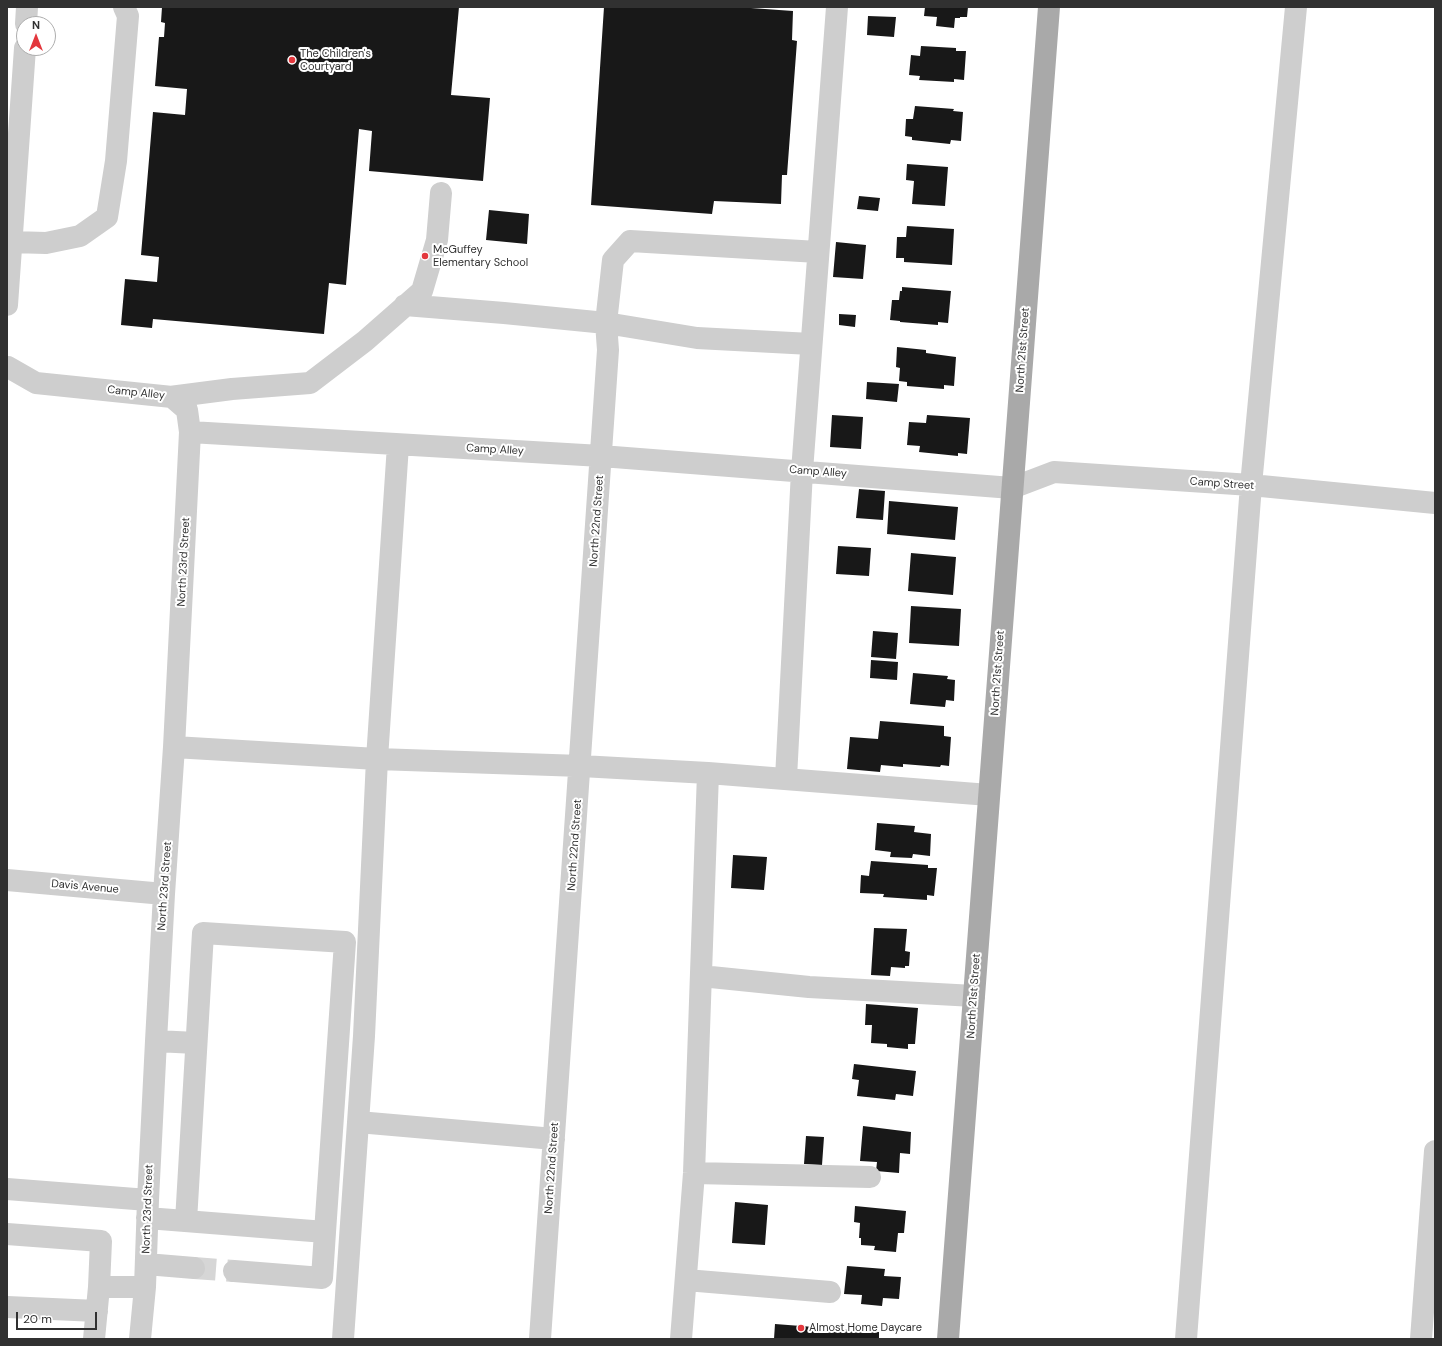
<!DOCTYPE html>
<html>
<head>
<meta charset="utf-8">
<style>
	body { margin:0 }
	#map { position:relative; width:1442px; height:1346px; overflow:hidden; background:#fff; font-family:"DM Sans",sans-serif }
	canvas { display:block }
	.frame { position:absolute; inset:0; border:8px solid #313131; pointer-events:none }
	.north { position:absolute; left:16px; top:16px; width:40px; height:40px; box-sizing:border-box; background:#fff; border:1px solid #adadad; border-radius:50%; rotate:0deg; font-size:11px; font-weight:700; line-height:16px; text-align:center; color:#313131 }
	.north::after { content:''; display:block; margin:auto; width:14px; height:18px; background:#e3373d; clip-path:polygon(50% 0,100% 100%,50% 72%,0 100%) }
	.scale { position:absolute; left:16px; top:1312px; width:81px; height:18px; box-sizing:border-box; border:2px solid #313131; border-top:0; padding-left:5px; font-size:12px; line-height:14px; white-space:nowrap; color:#313131; -webkit-text-stroke:3px #fff; paint-order:stroke }
</style>
</head>
<body>
<div id="map">
<canvas width="1442" height="1346"></canvas>
<div class="frame"></div>
<div class="north">N</div>
<div class="scale">20 m</div>
</div>
<script>
const c = document.querySelector('canvas').getContext('2d');
c.lineJoin = 'round';
function paint(path, color) {
  c.fillStyle = color;
  c.fill(path, 'evenodd');
}
function trace(path, color, width, dash) {
  c.strokeStyle = color;
  c.lineWidth = width;
  c.lineCap = dash ? 'butt' : 'round';
  c.setLineDash(dash || []);
  c.stroke(path);
}
function label(font, color, halo, rows, align = 'center') {
  c.font = font + ' "DM Sans",sans-serif';
  c.lineWidth = 4;
  c.setLineDash([]);
  c.textBaseline = 'middle';
  c.strokeStyle = halo;
  c.fillStyle = color;
  for (const [text, x, y, turn = 0] of rows) {
    c.save();
    c.translate(x, y);
    c.rotate((+turn || 0) * Math.PI / 180);
    c.textAlign = isNaN(turn) ? turn : align;
    if (halo) c.strokeText(text, 0, 0);
    c.fillText(text, 0, 0);
    c.restore();
  }
}
const building = new Path2D(`
	M162,7H459L451,95L490,98L483,181L369,171L372,131L359,129L346,285L329,283L324,334L153,319L152,328L121,325L125,279L157,282L159,257L141,255L153,112L185,115L187,89L155,86L159,37H164L165,23L161,22Z
	M604,7H737L793,11L792,40L797,41L787,175H782L781,204L714,201L712,214L591,205Z
	M925,7H968L967,17H960V18H955L954,28L936,26L937,17L924,16Z
	M868,16L896,17L894,37L867,35Z
	M921,46L956,48V51H966L964,80L954,79V82L919,80L920,76L909,75L911,55L920,56Z
	M915,106L954,109L953,111L963,112L961,141L951,140L950,144L912,140V137L905,136L906,119H913Z
	M907,164L948,167L945,206L912,204L914,181L906,180Z
	M859,196L880,198L878,211L857,209Z
	M489,210L529,214L527,244L486,240Z
	M907,226L954,229L952,265L904,262V258H896L897,237H906Z
	M836,242L866,245L863,279L833,277Z
	M902,287L951,291L948,323L938,322V325L900,322V321L890,320L892,300H899L900,291H902Z
	M839,314L856,315L855,327L839,325Z
	M897,347L926,350V353L956,357L954,386L944,385V389L907,386V382L899,381L900,368L896,367Z
	M867,382L899,384L897,402L866,399Z
	M832,415L863,417L861,449L830,447Z
	M927,415L970,418L967,454L958,453V456L919,452L920,446L907,445L909,422L926,423Z
	M859,489L885,491L883,520L856,518Z
	M889,501L958,507L955,540L887,534Z
	M838,546L871,548L869,576L836,574Z
	M911,553L956,557L953,595L908,591Z
	M911,606L961,609L959,646L909,643Z
	M873,631L898,633L896,659L871,657Z
	M871,660L898,662L897,680L870,678Z
	M913,673L948,676L947,679L955,680L954,701L946,700L945,707L910,704Z
	M880,721L944,726V736L951,737L949,766L941,765L940,767L903,764V767L881,765L880,772L847,769L850,737L878,739Z
	M877,823L915,826L914,832L931,834L930,856L913,854L912,858L890,857L891,852L875,850Z
	M733,855L767,857L764,890L731,888Z
	M871,861L928,865V868H937L934,896L927,895V900L883,897L884,894L860,893L861,875L869,876Z
	M874,928L907,929L905,951L910,952L909,966H905V968L891,967L890,976L871,975Z
	M866,1004L918,1008L915,1044H908V1049L887,1047V1044L871,1043L872,1025H865Z
	M854,1064L916,1071L913,1096L896,1094L895,1100L857,1096L859,1080L852,1079Z
	M863,1126L911,1132L910,1154L900,1153L899,1173L876,1171L877,1162L860,1161Z
	M806,1136L824,1137L822,1165L804,1164Z
	M735,1202L768,1205L765,1245L732,1243Z
	M855,1206L906,1211L904,1233H898L896,1252L874,1250L875,1246L861,1245V1238H859L860,1223L854,1222Z
	M847,1266L885,1269L884,1276L901,1277L899,1299L883,1298L882,1306L861,1304L862,1295L844,1294Z
	M775,1324L879,1332V1339H774Z`);
const minorTunnel = new Path2D(`
	M194,1268L234,1271`);
const minor = new Path2D(`
	M26,24L27,7
	M11,242L46,243L80,236L107,217L116,161L128,16L124,7
	M7,305L25,48
	M405,305L504,313L606,323L697,338L811,344
	M8,367L36,383L172,397L187,410L190,432L174,747L164,894L156,1041L148,1200L145,1287L140,1339
	M170,397L232,389L310,383L365,341L422,291L437,240L441,193
	M190,432L601,456L1012,488L1054,472L1251,485L1435,503
	M174,747L377,759L581,766L708,773L989,795
	M786,778L802,471L837,7
	M7,880L164,894
	M701,976L809,987L974,996
	M156,1041L196,1043
	M358,1122L554,1139
	M694,1173L870,1177
	M7,1189L148,1200
	M147,1218L325,1232L345,942L203,933L186,1221
	M7,1234L101,1241L99,1287L94,1339
	M146,1264L194,1268
	M234,1271L322,1278L325,1232
	M686,1280L830,1292
	M99,1287H145
	M7,1307L97,1311
	M343,1339L364,1036L377,759L398,445
	M540,1339L608,350L606,323L613,260L630,241L818,252
	M681,1339L694,1173L708,773
	M1186,1339L1251,485L1296,7
	M1421,1339L1435,1151`);
const major = new Path2D(`
	M948,1339L1049,7`);
const markers = [
	[292,60,4,"#e3373d"],
	[425,256,4,"#e3373d"],
	[801,1328,4,"#e3373d"]
];
const poiNames = [
	["The Children's",300,54],
	["Courtyard",300,67],
	["McGuffey",433,250],
	["Elementary School",433,263],
	["Almost Home Daycare",809,1328]
];
const streetNames = [
	["North 21st Street",1023,350,-86],
	["Camp Alley",136,393,6],
	["Camp Alley",495,450,3],
	["Camp Alley",818,472,4],
	["Camp Street",1222,484,4],
	["North 22nd Street",597,521,-86],
	["North 23rd Street",184,562,-87],
	["North 21st Street",998,673,-86],
	["North 22nd Street",575,845,-86],
	["North 23rd Street",165,886,-86],
	["Davis Avenue",85,887,5],
	["North 21st Street",974,996,-86],
	["North 22nd Street",552,1168,-86],
	["North 23rd Street",148,1209,-88]
];
paint(building, '#181818');
trace(minorTunnel, '#d6d6d6', 22, [22, 11]);
trace(minor, '#cecece', 22);
trace(major, '#a9a9a9', 22);
for (const [x, y, r, color] of markers) {
  const dot = new Path2D();
  dot.arc(x, y, r, 0, 2 * Math.PI);
  c.fillStyle = color;
  c.fill(dot);
  trace(dot, '#fff', 1.5);
}
label('11px', '#313131', '#fff', poiNames, 'left');
label('11px', '#313131', '#fff', streetNames);
</script>
</body>
</html>
